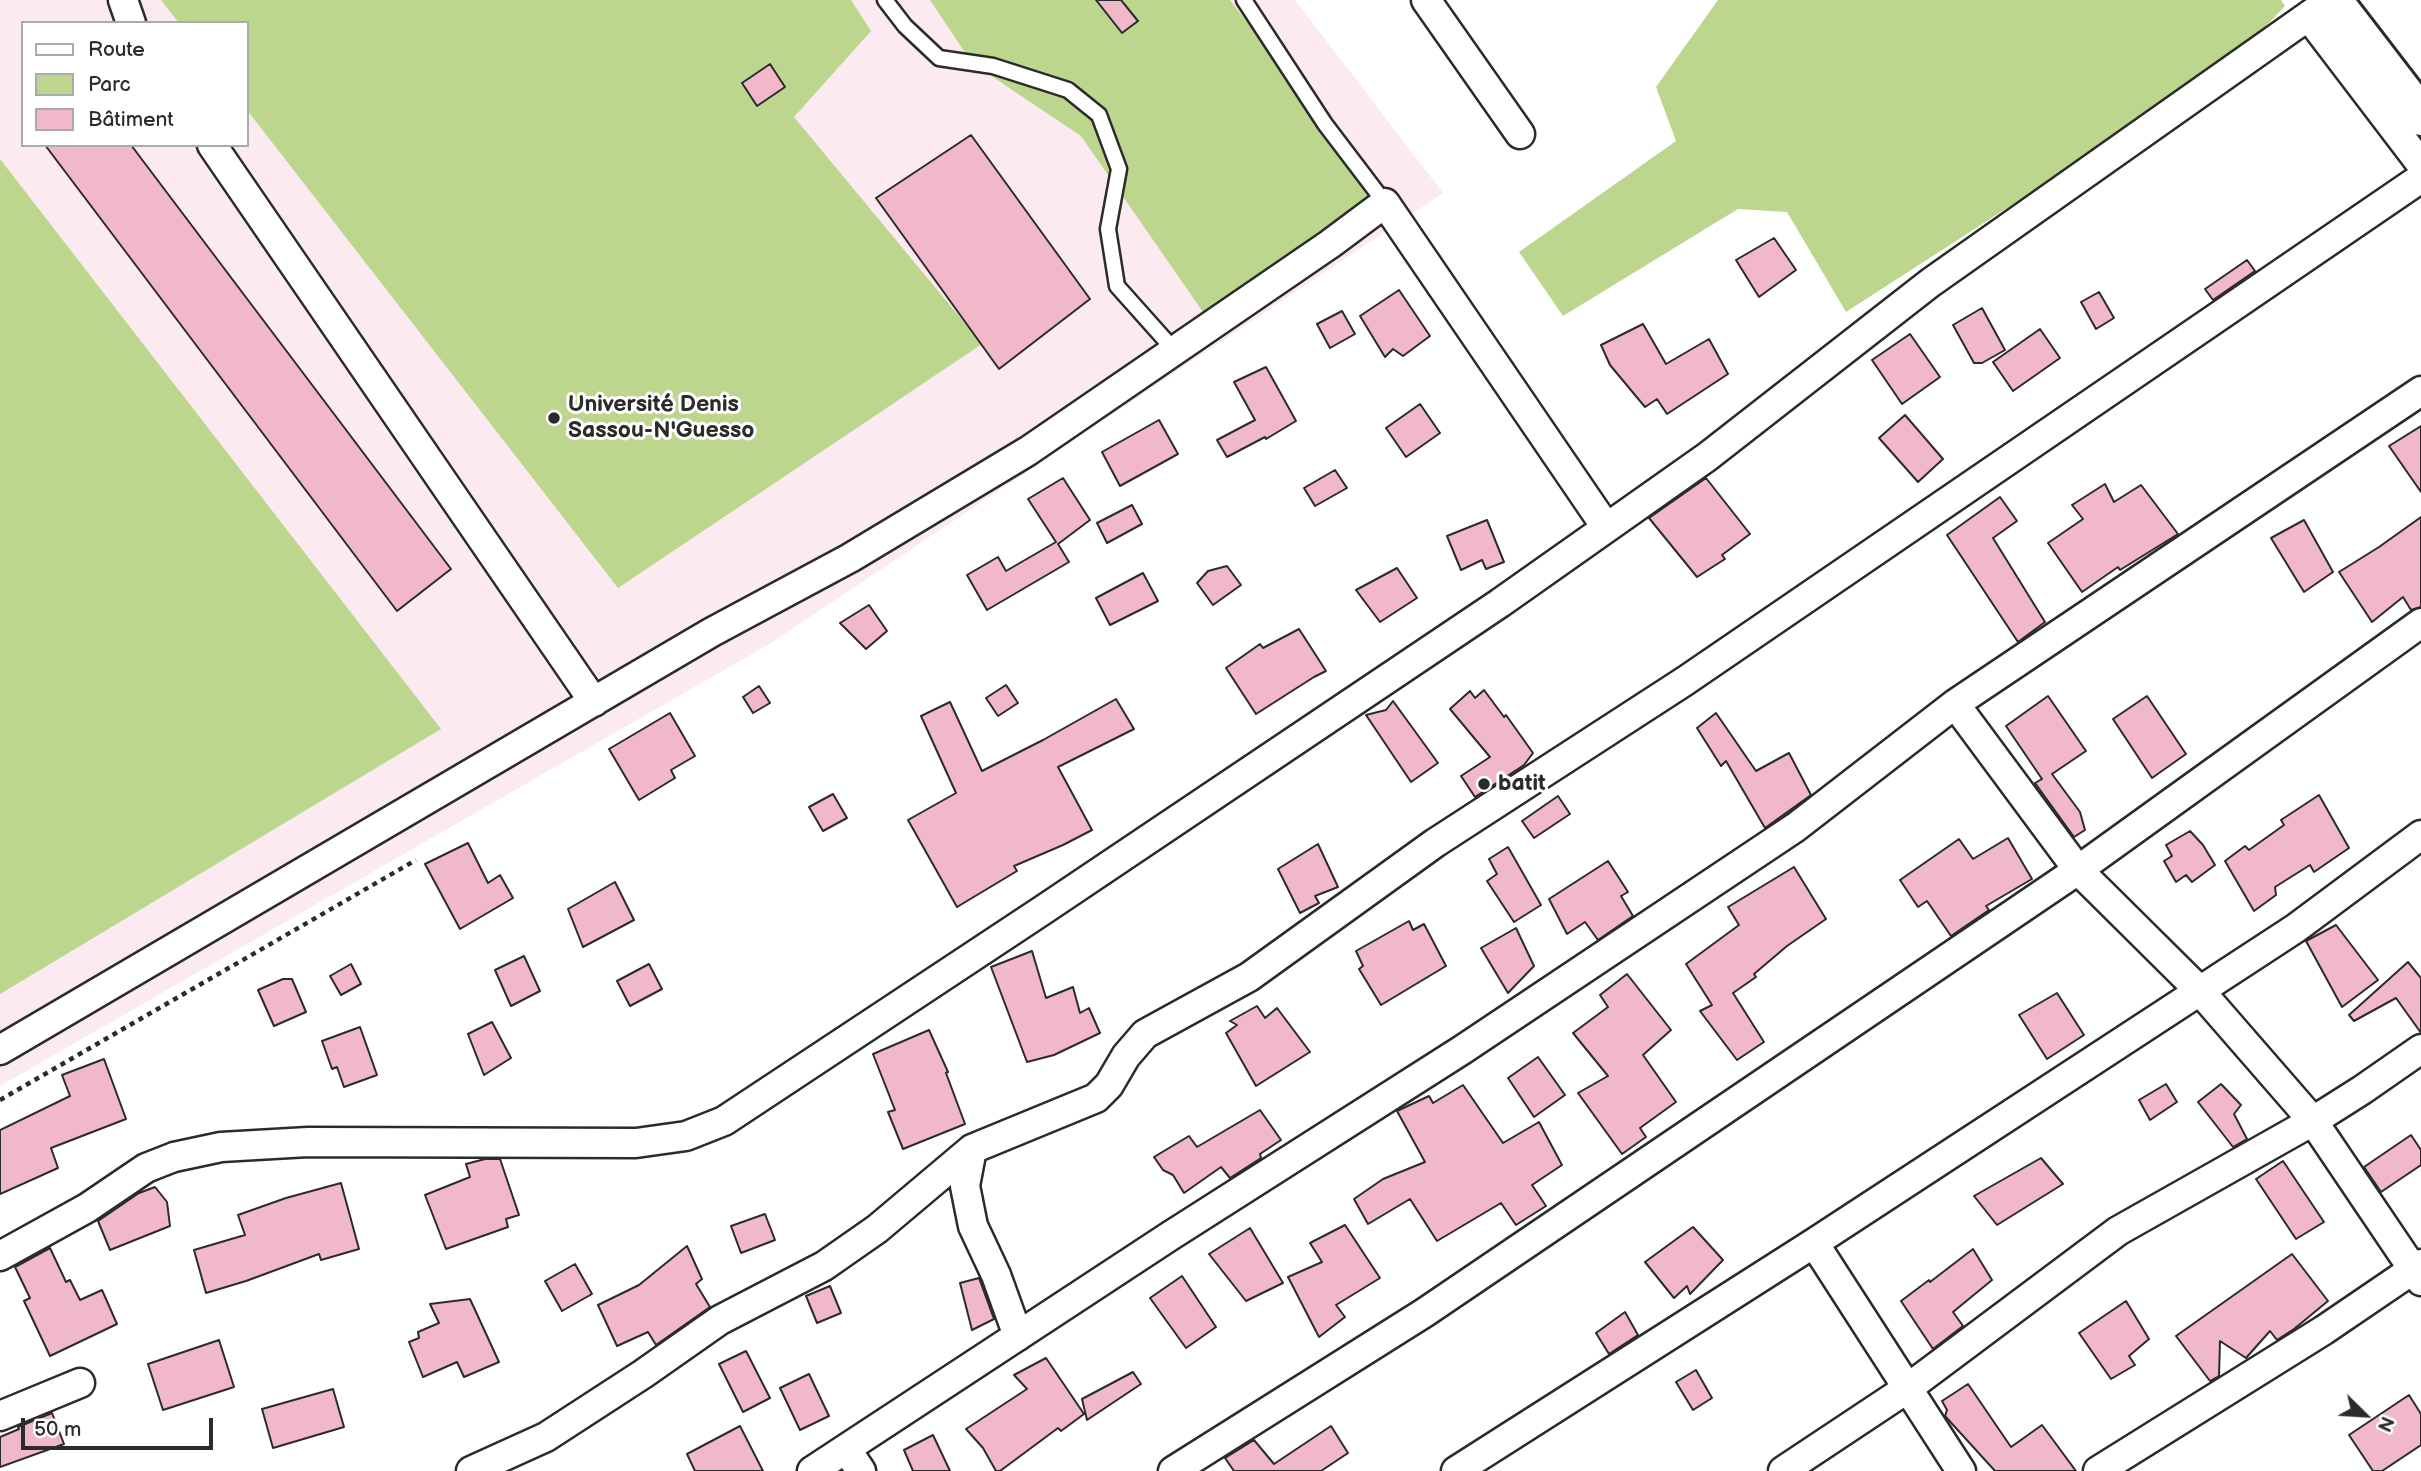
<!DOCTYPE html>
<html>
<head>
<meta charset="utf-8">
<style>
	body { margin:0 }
	#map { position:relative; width:2421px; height:1471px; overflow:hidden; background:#fff; font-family:"Balsamiq Sans",sans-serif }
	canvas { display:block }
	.legend { position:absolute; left:21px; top:21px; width:228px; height:126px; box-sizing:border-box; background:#fff; border:2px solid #aaa; margin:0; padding:9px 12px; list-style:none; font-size:21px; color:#2b2b2b }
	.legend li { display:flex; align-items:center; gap:14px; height:35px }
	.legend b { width:35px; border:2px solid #aaa }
	.north { position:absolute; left:2330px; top:1380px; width:70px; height:70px; -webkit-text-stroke:5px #fff; paint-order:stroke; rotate:114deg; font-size:19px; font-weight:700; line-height:28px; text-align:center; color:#2b2b2b }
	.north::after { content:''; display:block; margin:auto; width:24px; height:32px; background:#2b2b2b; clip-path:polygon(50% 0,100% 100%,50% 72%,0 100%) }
	.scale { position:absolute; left:21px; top:1418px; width:192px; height:32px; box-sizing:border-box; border:4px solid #2b2b2b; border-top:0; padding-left:9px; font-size:21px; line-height:24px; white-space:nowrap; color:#2b2b2b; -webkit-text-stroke:5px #fff; paint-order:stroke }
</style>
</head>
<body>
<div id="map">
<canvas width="2421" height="1471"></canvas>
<ul class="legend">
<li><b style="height:9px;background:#fff"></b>Route</li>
<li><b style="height:19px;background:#bdd68d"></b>Parc</li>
<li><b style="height:19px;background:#f1b8c9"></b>Bâtiment</li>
</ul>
<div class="north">N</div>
<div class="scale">50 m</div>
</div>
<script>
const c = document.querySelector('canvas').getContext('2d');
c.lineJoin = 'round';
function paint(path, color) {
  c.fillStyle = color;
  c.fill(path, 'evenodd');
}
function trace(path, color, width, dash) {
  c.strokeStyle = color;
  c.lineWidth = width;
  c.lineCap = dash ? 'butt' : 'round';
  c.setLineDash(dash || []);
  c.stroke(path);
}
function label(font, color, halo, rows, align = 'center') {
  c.font = font + ' "Balsamiq Sans",sans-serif';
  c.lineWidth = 6;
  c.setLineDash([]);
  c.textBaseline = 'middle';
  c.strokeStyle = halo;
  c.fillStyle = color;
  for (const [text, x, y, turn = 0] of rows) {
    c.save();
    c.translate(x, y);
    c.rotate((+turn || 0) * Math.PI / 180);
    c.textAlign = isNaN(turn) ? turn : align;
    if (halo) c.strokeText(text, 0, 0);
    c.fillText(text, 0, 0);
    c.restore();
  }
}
const built = new Path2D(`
	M0,0H1295L1443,193L771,643L0,1086ZM23,23H247V145H23Z`);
const green = new Path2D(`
	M161,0H851L871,31L794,117L982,344L618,588L247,110V23H179Z
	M930,0H1230L1385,203L1212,325L1081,136L972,63Z
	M1718,0H2281L2285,6L2244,49L2069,168L1846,312L1787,212L1738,209L1563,316L1519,252L1676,141L1656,87Z
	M0,159L441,729L0,994Z`);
const building = new Path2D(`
	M1096,0H1121L1138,21L1122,33Z
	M770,64L785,87L757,106L742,83Z
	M971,135L1090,299L999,369L876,198Z
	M45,145H131L451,569L397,611Z
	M1774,238L1796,270L1759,297L1736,260Z
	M2247,260L2255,271L2213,300L2205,289Z
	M1399,290L1430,336L1403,356L1393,349L1385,357L1360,316Z
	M2099,292L2114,318L2096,329L2081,302Z
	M1982,308L2005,350L1982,363H1974L1953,325Z
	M1342,311L1355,334L1330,348L1317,324Z
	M1643,324L1666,364L1709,339L1728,374L1667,414L1657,399L1645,407L1610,365L1601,345Z
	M2040,329L2060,358L2013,391L1993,362Z
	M1910,334L1940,377L1902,404L1872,360Z
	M1266,367L1296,421L1266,439L1265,437L1227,457L1217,440L1255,420L1234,382Z
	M1420,404L1440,433L1406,457L1386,428Z
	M1905,415L1943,459L1918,482L1879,438Z
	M1159,420L1178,454L1120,486L1102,452Z
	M2421,426V492L2389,446Z
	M1335,470L1347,488L1315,506L1304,488Z
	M1063,478L1090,520L1058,544L1069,562L987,610L967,575L998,557L1006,571L1056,542L1028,499Z
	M1706,478L1750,534L1722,555L1725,559L1697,577L1649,518Z
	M2105,484L2114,502L2141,485L2178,534L2120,570L2118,567L2082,592L2048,543L2083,519L2072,505Z
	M2000,497L2017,521L1993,538L2045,622L2018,642L1947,535Z
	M1132,505L1142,524L1107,543L1097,523Z
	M2421,517V607L2411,610L2403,597L2372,622L2339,572L2379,547Z
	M1487,520L1504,562L1486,569L1482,560L1461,570L1447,536Z
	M2304,520L2333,572L2304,592L2271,538Z
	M1227,566L1241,585L1213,605L1197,583L1208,571Z
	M1397,568L1417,598L1380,622L1356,590Z
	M1143,573L1158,601L1110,625L1096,598Z
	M869,605L887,631L866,649L840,623Z
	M1299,629L1326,671L1314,677L1256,714L1226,668L1260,644L1263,648Z
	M1006,685L1018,703L998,716L986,698Z
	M759,686L770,703L753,713L743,697Z
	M1484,690L1504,717L1506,715L1533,753L1524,765L1475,797L1461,776L1490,757L1450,709L1470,691L1475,698Z
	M2048,696L2086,751L2052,774L2080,812L2085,830L2074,837L2035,783L2042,779L2006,726Z
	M2147,696L2186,754L2152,778L2113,719Z
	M1116,699L1134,729L1058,767L1092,830L1063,845L1014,866L1017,871L957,907L908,820L956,793L921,716L950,702L982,771L1043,740Z
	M1393,701L1438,763L1411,782L1366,715L1386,710Z
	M670,713L695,756L671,770L675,778L639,800L609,749Z
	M1716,713L1756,771L1789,753L1811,795L1765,828L1726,761L1721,766L1697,728Z
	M833,794L847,818L823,831L809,807Z
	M2319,795L2349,848L2314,872L2310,865L2275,887L2276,895L2254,911L2225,861L2245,846L2249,850L2284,825L2281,820Z
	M1558,796L1570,814L1534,838L1522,821Z
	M2190,831L2203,845L2215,865L2192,882L2186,875L2176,882L2164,861L2172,856L2166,845Z
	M2008,838L2032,879L1986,906L1989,910L1951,936L1927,901L1918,907L1900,880L1959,839L1973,859Z
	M468,843L488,883L500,875L513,898L460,929L425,864Z
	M1318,844L1338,887L1315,896L1319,903L1300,913L1278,869Z
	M1508,847L1541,905L1514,922L1487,881L1497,874L1489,859Z
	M1608,861L1628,892L1621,896L1633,916L1598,940L1585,922L1567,934L1549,899Z
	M1794,867L1826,919L1787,946L1754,974L1756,977L1733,993L1764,1042L1737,1060L1700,1011L1712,1005L1686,964L1739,925L1728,907Z
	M615,882L634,920L583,947L568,909Z
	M1409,921L1413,930L1424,924L1446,966L1381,1005L1359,969L1363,966L1356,951Z
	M2336,925L2378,980L2342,1007L2306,941Z
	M1516,928L1534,966L1508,993L1481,948Z
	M1032,951L1046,998L1073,987L1080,1013L1089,1008L1100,1033L1054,1055L1027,1062L991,967Z
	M524,956L540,991L511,1006L495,970Z
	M2408,962L2421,978V1033L2396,998L2354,1021L2349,1015Z
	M351,964L361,984L341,995L330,976Z
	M649,964L662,989L630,1006L617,981Z
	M1627,974L1671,1030L1643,1055L1676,1102L1640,1128L1646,1137L1622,1154L1578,1093L1608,1076L1573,1033L1608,1007L1600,995Z
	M283,979H292L306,1012L274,1026L258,990Z
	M2057,993L2084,1035L2047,1059L2019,1015Z
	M1257,1006L1265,1018L1277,1008L1310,1052L1256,1086L1226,1033L1237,1025L1230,1021Z
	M492,1022L511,1058L484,1075L468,1034Z
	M360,1027L377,1075L344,1087L337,1067L332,1069L322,1041Z
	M929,1030L948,1072L946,1073L965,1124L903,1149L888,1112L895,1110L873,1054Z
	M1538,1057L1565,1095L1534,1117L1508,1078Z
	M104,1059L126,1119L51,1148L58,1168L0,1194V1130L70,1096L62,1075Z
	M2166,1084L2177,1102L2150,1120L2139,1100Z
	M2221,1084L2241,1105L2234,1114L2247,1139L2233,1147L2198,1102Z
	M1463,1085L1503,1143L1539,1122L1562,1165L1532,1185L1546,1206L1516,1225L1501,1203L1437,1241L1410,1199L1368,1224L1354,1199L1383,1179L1425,1162L1397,1111L1429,1096L1433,1103Z
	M1260,1110L1281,1140L1260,1154L1261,1158L1230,1178L1221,1167L1184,1193L1173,1175L1163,1170L1154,1157L1189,1136L1197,1147Z
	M2411,1135L2421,1150V1165L2381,1192L2364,1167Z
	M2041,1158L2063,1184L1997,1225L1974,1196Z
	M485,1159H500L519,1215L506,1219L508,1227L446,1249L425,1195L470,1177L466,1164Z
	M2283,1161L2324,1222L2296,1239L2256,1179Z
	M341,1183L359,1249L321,1260L319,1254L246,1281L206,1293L194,1250L245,1235L238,1215L286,1198Z
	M155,1187L167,1202L170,1226L110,1250L98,1221L139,1193Z
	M765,1214L775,1240L741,1253L731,1226Z
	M1345,1225L1380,1278L1336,1305L1345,1317L1319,1337L1288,1277L1322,1262L1310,1243Z
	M1693,1227L1723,1260L1690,1294L1687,1286L1674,1298L1645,1262Z
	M1250,1228L1283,1283L1246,1301L1209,1254Z
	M687,1246L702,1279L696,1284L710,1307L656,1345L648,1332L617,1346L598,1305L639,1285Z
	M50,1248L66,1282L70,1280L80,1300L102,1290L117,1324L50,1356L24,1301L30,1298L15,1267Z
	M1973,1249L1992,1280L1953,1312L1963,1326L1933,1349L1901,1301L1929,1280L1930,1282Z
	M2292,1254L2328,1301L2294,1329L2277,1340L2270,1331L2246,1358L2220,1341L2219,1376L2210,1381L2176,1336Z
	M575,1264L592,1294L562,1311L545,1281Z
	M1182,1276L1216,1327L1186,1348L1150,1298Z
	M979,1278L994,1319L972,1330L960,1283Z
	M830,1286L841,1313L817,1323L806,1296Z
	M470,1299L499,1362L464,1377L457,1362L423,1377L409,1342L419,1338L418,1332L439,1323L430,1304Z
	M2126,1301L2149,1339L2129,1356L2135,1365L2111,1379L2079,1333Z
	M1625,1312L1638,1335L1609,1354L1596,1333Z
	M219,1340L234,1387L163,1410L148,1364Z
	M746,1351L770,1398L743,1412L719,1364Z
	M1046,1358L1084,1414L1061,1431L1058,1428L1000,1471H996L983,1448L966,1429L1027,1389L1014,1375Z
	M1696,1370L1712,1398L1693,1410L1676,1382Z
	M1133,1372L1141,1384L1087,1420L1082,1399Z
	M809,1374L829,1416L800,1430L780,1388Z
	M1968,1384L2011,1447L2042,1425L2076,1471H1995L1945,1416L1947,1410L1942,1401Z
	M333,1389L344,1427L273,1448L262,1409Z
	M2409,1395L2421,1414V1445L2382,1471H2373L2349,1435Z
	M52,1413L64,1444L0,1467V1437L19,1429L18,1427Z
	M740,1426L763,1471H695L687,1454Z
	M1331,1426L1348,1453L1321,1471H1234L1225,1458L1254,1440L1274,1464Z
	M933,1435L950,1471H913L904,1450Z`);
const path = new Path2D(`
	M0,1100L416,860`);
const lane = new Path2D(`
	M885,0L905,26L939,58L993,66L1068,90L1099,115L1119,169L1108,229L1117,286L1175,351
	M1244,0L1325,124L1385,203`);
const street = new Path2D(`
	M123,0L131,23
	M1426,0L1520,134
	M2309,17L2421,164
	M212,145L594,702
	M1955,704L2078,870L2200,991L2313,1121L2421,1281
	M0,1050L712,632L850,558L1028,451L1330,244L1385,203L1606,527
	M972,1149L965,1186L973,1226L996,1275L1018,1336
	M1814,1243L1961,1471
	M0,1256L87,1208L146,1168L174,1157L221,1147L308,1142L636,1143L686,1136L724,1121L1043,910L1500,603L1707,457L1930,283L2331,0
	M0,1416L80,1383
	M847,1450L861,1471
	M471,1471L546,1437L643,1374L720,1320L824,1266L877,1229L972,1149L1096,1098L1109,1085L1126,1056L1145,1034L1249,977L1435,843L1685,681L2421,178
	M812,1471L1170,1236L1462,1050L1796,827L1955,704L2421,391
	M1173,1471L1424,1313L2078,870L2421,623
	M1456,1471L1814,1243L2296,928L2421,835
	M1783,1471L1908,1388L2118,1231L2313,1121L2362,1090L2421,1049
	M2098,1471L2324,1330L2421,1264`);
const primary = new Path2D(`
	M2332,0L2421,116`);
const markers = [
	[554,418,7,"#2b2b2b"],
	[1484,784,7,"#2b2b2b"]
];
const poiNames = [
	["Université Denis",568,405],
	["Sassou-N'Guesso",568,431],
	["batit",1498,784]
];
paint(built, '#fbeaef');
paint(green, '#bdd68d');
paint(building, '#f1b8c9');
trace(building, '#2b2b2b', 2);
trace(lane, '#2b2b2b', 19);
trace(street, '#2b2b2b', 33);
trace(primary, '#2b2b2b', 44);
trace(path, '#2b2b2b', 4.5, [5, 5]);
trace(lane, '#fff', 14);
trace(street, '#fff', 28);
trace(primary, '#fff', 38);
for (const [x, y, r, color] of markers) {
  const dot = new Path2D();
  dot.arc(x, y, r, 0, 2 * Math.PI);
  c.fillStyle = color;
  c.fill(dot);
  trace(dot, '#fff', 2.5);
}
label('bold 23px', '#2b2b2b', '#fff', poiNames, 'left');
</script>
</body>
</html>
